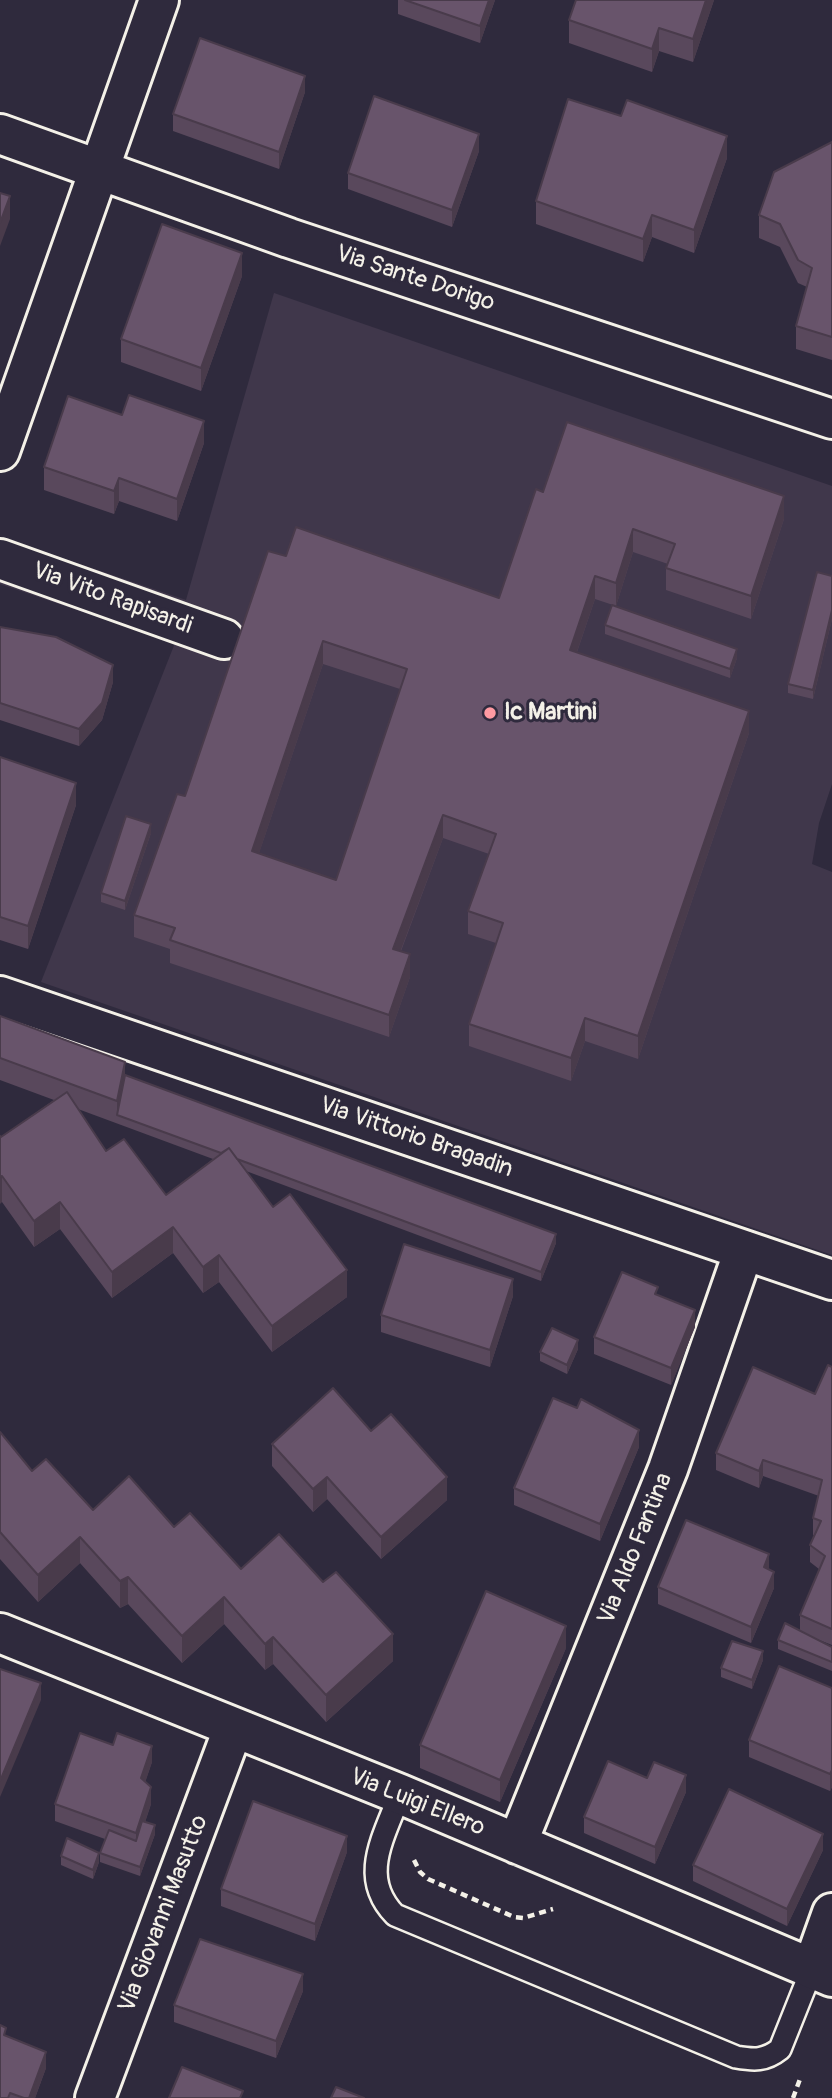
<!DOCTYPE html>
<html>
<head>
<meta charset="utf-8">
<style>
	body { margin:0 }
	canvas { display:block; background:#2f2a3d }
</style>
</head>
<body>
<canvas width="832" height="2098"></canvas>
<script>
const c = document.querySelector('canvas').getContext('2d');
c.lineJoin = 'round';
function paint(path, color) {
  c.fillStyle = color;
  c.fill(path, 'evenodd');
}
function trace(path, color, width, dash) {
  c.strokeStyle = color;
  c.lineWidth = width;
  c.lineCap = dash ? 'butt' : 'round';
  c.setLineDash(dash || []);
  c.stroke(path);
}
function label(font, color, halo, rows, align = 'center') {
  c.font = font + ' Pangolin,sans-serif';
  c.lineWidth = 6;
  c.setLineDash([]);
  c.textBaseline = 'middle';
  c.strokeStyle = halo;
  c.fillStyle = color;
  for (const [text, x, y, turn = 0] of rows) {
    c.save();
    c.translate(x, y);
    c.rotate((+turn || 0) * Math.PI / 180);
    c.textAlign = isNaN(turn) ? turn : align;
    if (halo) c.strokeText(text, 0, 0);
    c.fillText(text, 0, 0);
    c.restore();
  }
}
const built = new Path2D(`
	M274,293L832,486V784L819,823L812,864L832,872V1255L41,982L175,643L0,584V537L186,600Z`);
const path = new Path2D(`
	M414,1860L420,1872L428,1879L514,1917L523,1918L553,1909
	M793,2098L800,2079`);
const lane = new Path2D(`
	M400,1794C384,1837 358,1877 395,1915L736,2057C754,2060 765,2061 780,2049L812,1969`);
const street = new Path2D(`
	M0,134L289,238L832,419
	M0,451L159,0
	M0,559L224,639
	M0,996L832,1280
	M0,1633L400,1794L832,1977
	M517,1844L668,1469L744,1250
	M812,1969L832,1913
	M95,2098L233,1729`);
const wall = new Path2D(`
	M398,0H495L480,43L398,14Z
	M714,0L693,62L659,51L652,72L569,43V20Z
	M305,92L279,169L173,131V114Z
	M621,116L727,158L694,253L652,237L643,262L536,224V201Z
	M832,142V360L796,349V326L807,287L798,283L780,247L759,238V215Z
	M479,151L452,227L348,189V173Z
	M242,276L201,391L121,362V339Z
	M204,443L177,521L119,501L114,514L44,490V467Z
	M543,492L784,519L751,619L666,590V568L668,564L633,552L616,606L595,599L577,652L749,733L638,1059L585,1041L571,1081L469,1046V1024L496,943L468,934V911L489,854L443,838L401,951L410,977L389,1037L170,963V949L134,937V915L286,556L499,598ZM323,664L400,689L336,880L259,853Z
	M832,576V619L813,699L788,693V684Z
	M605,625L737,658L730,678L605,634Z
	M0,627L113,682L102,720L79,746L0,720Z
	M0,757L76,805L28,949L0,940Z
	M151,833L125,910L101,902V893Z
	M0,1016L125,1075L556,1243L541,1281L246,1171L273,1207L347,1297L272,1352L219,1282L203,1293L173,1253L112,1298L60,1229L34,1247L2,1202L1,1137L54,1100L0,1080ZM78,1109L213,1159L166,1195L106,1151Z
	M658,1295L695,1327L671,1385L594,1354V1337Z
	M513,1296L490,1367L381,1332V1315Z
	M578,1349L567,1374L540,1361V1352Z
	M832,1367V1645L814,1638L832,1647V1671L778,1649V1640L800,1631V1615L819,1569L810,1562V1545L815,1536L813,1535V1518L819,1496L763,1476L759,1488L716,1470V1453L815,1394Z
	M371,1431L447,1500L381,1559L327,1499L313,1512L272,1466V1444Z
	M0,1432L32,1471L93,1510L174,1527L241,1569L393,1661L326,1722L273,1664L265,1670L224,1624L182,1663L128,1604L120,1608L80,1563L38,1602L0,1559Z
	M639,1447L600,1541L514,1505V1488Z
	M769,1570L774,1588L751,1643L658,1604V1587Z
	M566,1648L500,1802L420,1768V1745Z
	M763,1660L752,1689L721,1677V1668Z
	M832,1688V1787L830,1791L749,1757V1740Z
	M152,1762L145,1782L151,1804L145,1822L155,1834L140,1876L100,1862V1853L105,1839L55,1821V1804Z
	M647,1778L686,1792L655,1864L584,1833V1817Z
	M823,1850L787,1926L693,1881V1865Z
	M347,1852L315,1941L221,1906V1889Z
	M61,1856L99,1862L93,1879L61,1865Z
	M303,1991L276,2058L174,2022V2005Z
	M6,2036L46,2068L35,2098H0Z`);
const shadedWall = new Path2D(`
	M489,0H495L480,43V26Z
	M706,0H714L693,62V39Z
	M659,28V51L652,72V49Z
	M305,76V92L279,169V152Z
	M479,134V151L452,227V210Z
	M727,136V158L694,253V230Z
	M10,196V219L0,246V223Z
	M652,215V237L643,262V239Z
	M242,253V276L201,391V368Z
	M204,421V443L177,521V499Z
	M119,478V501L114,514V491Z
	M784,496V519L751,619V596Z
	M633,529V552L616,606V583Z
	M595,576V599L570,672V650Z
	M832,610V619L813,699V690Z
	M323,641V664L252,874V851Z
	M737,649V658L730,678V669Z
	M113,665V682L102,720L79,746V729Z
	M749,711V733L638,1059V1036Z
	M76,783V805L28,949V926Z
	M443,815V838L393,971V949Z
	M151,824V833L125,910V901Z
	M410,954V977L389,1037V1015Z
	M585,1018V1041L571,1081V1058Z
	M125,1062V1084L117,1115V1101Z
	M2,1176V1202L0,1204V1177Z
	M60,1202V1229L34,1247V1221Z
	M173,1227V1253L112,1298V1272Z
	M556,1234V1243L541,1281V1272Z
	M219,1255V1282L203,1293V1267Z
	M347,1270V1297L272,1352V1326Z
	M513,1279V1296L490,1367V1350Z
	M695,1310V1327L671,1385V1368Z
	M578,1340V1349L567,1374V1365Z
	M639,1430V1447L600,1541V1524Z
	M763,1460V1476L759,1488V1471Z
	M327,1477V1499L313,1512V1489Z
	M447,1477V1500L381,1559V1537Z
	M80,1537V1563L38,1602V1575Z
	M769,1554V1571L764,1567Z
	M774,1572V1588L751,1643V1627Z
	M128,1577V1604L120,1608V1581Z
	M224,1597V1624L182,1663V1636Z
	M566,1626V1648L500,1802V1780Z
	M393,1634V1661L326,1722V1695Z
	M273,1637V1664L265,1670V1644Z
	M763,1651V1660L752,1689V1680Z
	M41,1683V1700L0,1797V1781Z
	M152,1746V1762L141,1795V1778Z
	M832,1770V1787L830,1791V1774Z
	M686,1775V1792L655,1864V1847Z
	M151,1787V1804L136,1850V1833Z
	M155,1825V1834L140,1876V1867Z
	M823,1834V1850L787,1926V1909Z
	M347,1836V1852L315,1941V1924Z
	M99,1853V1862L93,1879V1870Z
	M303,1974V1991L276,2058V2041Z
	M46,2052V2068L35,2098H29Z`);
const building = new Path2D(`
	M405,0H489L480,26Z
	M576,0H706L693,39L659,28L652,49L569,20Z
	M200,38L305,76L279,152L173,114Z
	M374,96L479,134L452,210L348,173Z
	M568,99L621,116L627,100L727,136L694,230L652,215L643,239L536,201Z
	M832,142V337L796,326L812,268L798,260L780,224L759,215L774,172Z
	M0,193L10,196L0,223Z
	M162,224L242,253L201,368L121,339Z
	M129,395L204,421L177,499L119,478L114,491L44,467L68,396L122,415Z
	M567,422L784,496L751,596L666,568L675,544L633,529L616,583L595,576L570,650L749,711L638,1036L585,1018L571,1058L469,1024L503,923L468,911L496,834L443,815L393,949L410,954L389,1015L170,940L175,928L134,915L177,794L185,796L268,551L286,556L296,527L499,598L536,489L543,492ZM323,641L407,669L336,880L252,851Z
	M817,572L832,576V610L813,690L788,684Z
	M612,605L737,649L730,669L605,625Z
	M0,627L56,637L113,665L102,703L79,729L0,703Z
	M0,757L76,783L28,926L0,917Z
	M126,816L151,824L125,901L101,893Z
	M0,1016L125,1062L117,1101L0,1058Z
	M125,1075L556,1234L541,1272L237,1159L229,1148L221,1153L117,1115Z
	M67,1092L106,1151L124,1139L166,1195L229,1148L273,1207L290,1194L347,1270L272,1326L219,1255L203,1267L173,1227L112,1272L60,1202L34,1221L2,1176L0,1177V1136L1,1137Z
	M404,1244L513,1279L490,1350L381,1315Z
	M622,1272L658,1287L655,1294L695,1310L671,1368L594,1337Z
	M552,1328L578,1340L567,1365L540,1352Z
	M828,1365L832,1367V1629L800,1615L825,1556L810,1545L821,1521L813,1518L822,1480L763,1460L759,1471L716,1453L753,1367L815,1394Z
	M333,1388L371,1431L391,1414L447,1477L381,1537L327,1477L313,1489L272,1444Z
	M553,1398L577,1408L581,1399L639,1430L600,1524L514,1488Z
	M0,1432L32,1471L46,1459L93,1510L129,1476L174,1527L190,1513L241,1569L279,1534L323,1582L336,1572L393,1634L326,1695L273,1637L265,1644L224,1597L182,1636L128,1577L120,1581L80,1537L38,1575L0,1532Z
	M686,1520L769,1554L764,1567L774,1572L751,1627L658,1587Z
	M486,1591L566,1626L500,1780L420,1745Z
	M785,1623L832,1647V1662L778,1640Z
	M732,1641L763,1651L752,1680L721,1668Z
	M779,1666L832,1688V1770L830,1774L749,1740Z
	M0,1669L41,1683L0,1781Z
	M80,1733L113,1745L117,1733L152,1746L141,1778L151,1787L136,1833L55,1804Z
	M608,1761L647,1778L654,1762L686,1775L655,1847L584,1817Z
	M729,1789L823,1834L787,1909L693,1865Z
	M253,1801L347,1836L315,1924L221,1889Z
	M142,1821L155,1825L140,1867L100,1853L109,1830L136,1841Z
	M67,1838L99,1853L93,1870L61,1856Z
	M200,1939L303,1974L276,2041L174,2005Z
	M0,2025L6,2028L4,2035L46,2052L29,2098H24L10,2093L8,2098H0Z
	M182,2067L243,2091L240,2098H169Z
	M336,2087L364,2098H331Z`);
const markers = [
	[490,713,7,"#ff9aa2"]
];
const streetNames = [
	["Via Sante Dorigo",415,279,18],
	["Via Vito Rapisardi",112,599,20],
	["Via Vittorio Bragadin",416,1138,19],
	["Via Aldo Fantina",636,1549,-68],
	["Via Luigi Ellero",417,1803,22],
	["Via Giovanni Masutto",164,1914,-69]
];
const poiNames = [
	["Ic Martini",504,713]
];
paint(built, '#40374b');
trace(lane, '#f4f1e8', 26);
trace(street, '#f4f1e8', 44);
trace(path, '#f4f1e8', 4.5, [7, 5]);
trace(lane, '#2f2a3d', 21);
trace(street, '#2f2a3d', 38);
paint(wall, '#59485c');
paint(shadedWall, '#493b4b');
paint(building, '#68546b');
trace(building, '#493b4b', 2);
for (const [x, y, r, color] of markers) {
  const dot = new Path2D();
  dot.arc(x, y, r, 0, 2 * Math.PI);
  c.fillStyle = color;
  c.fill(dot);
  trace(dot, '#2f2a3d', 2.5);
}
label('24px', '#f4f1e8', '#2f2a3d', streetNames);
label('bold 24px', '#f4f1e8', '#2f2a3d', poiNames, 'left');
</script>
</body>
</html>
